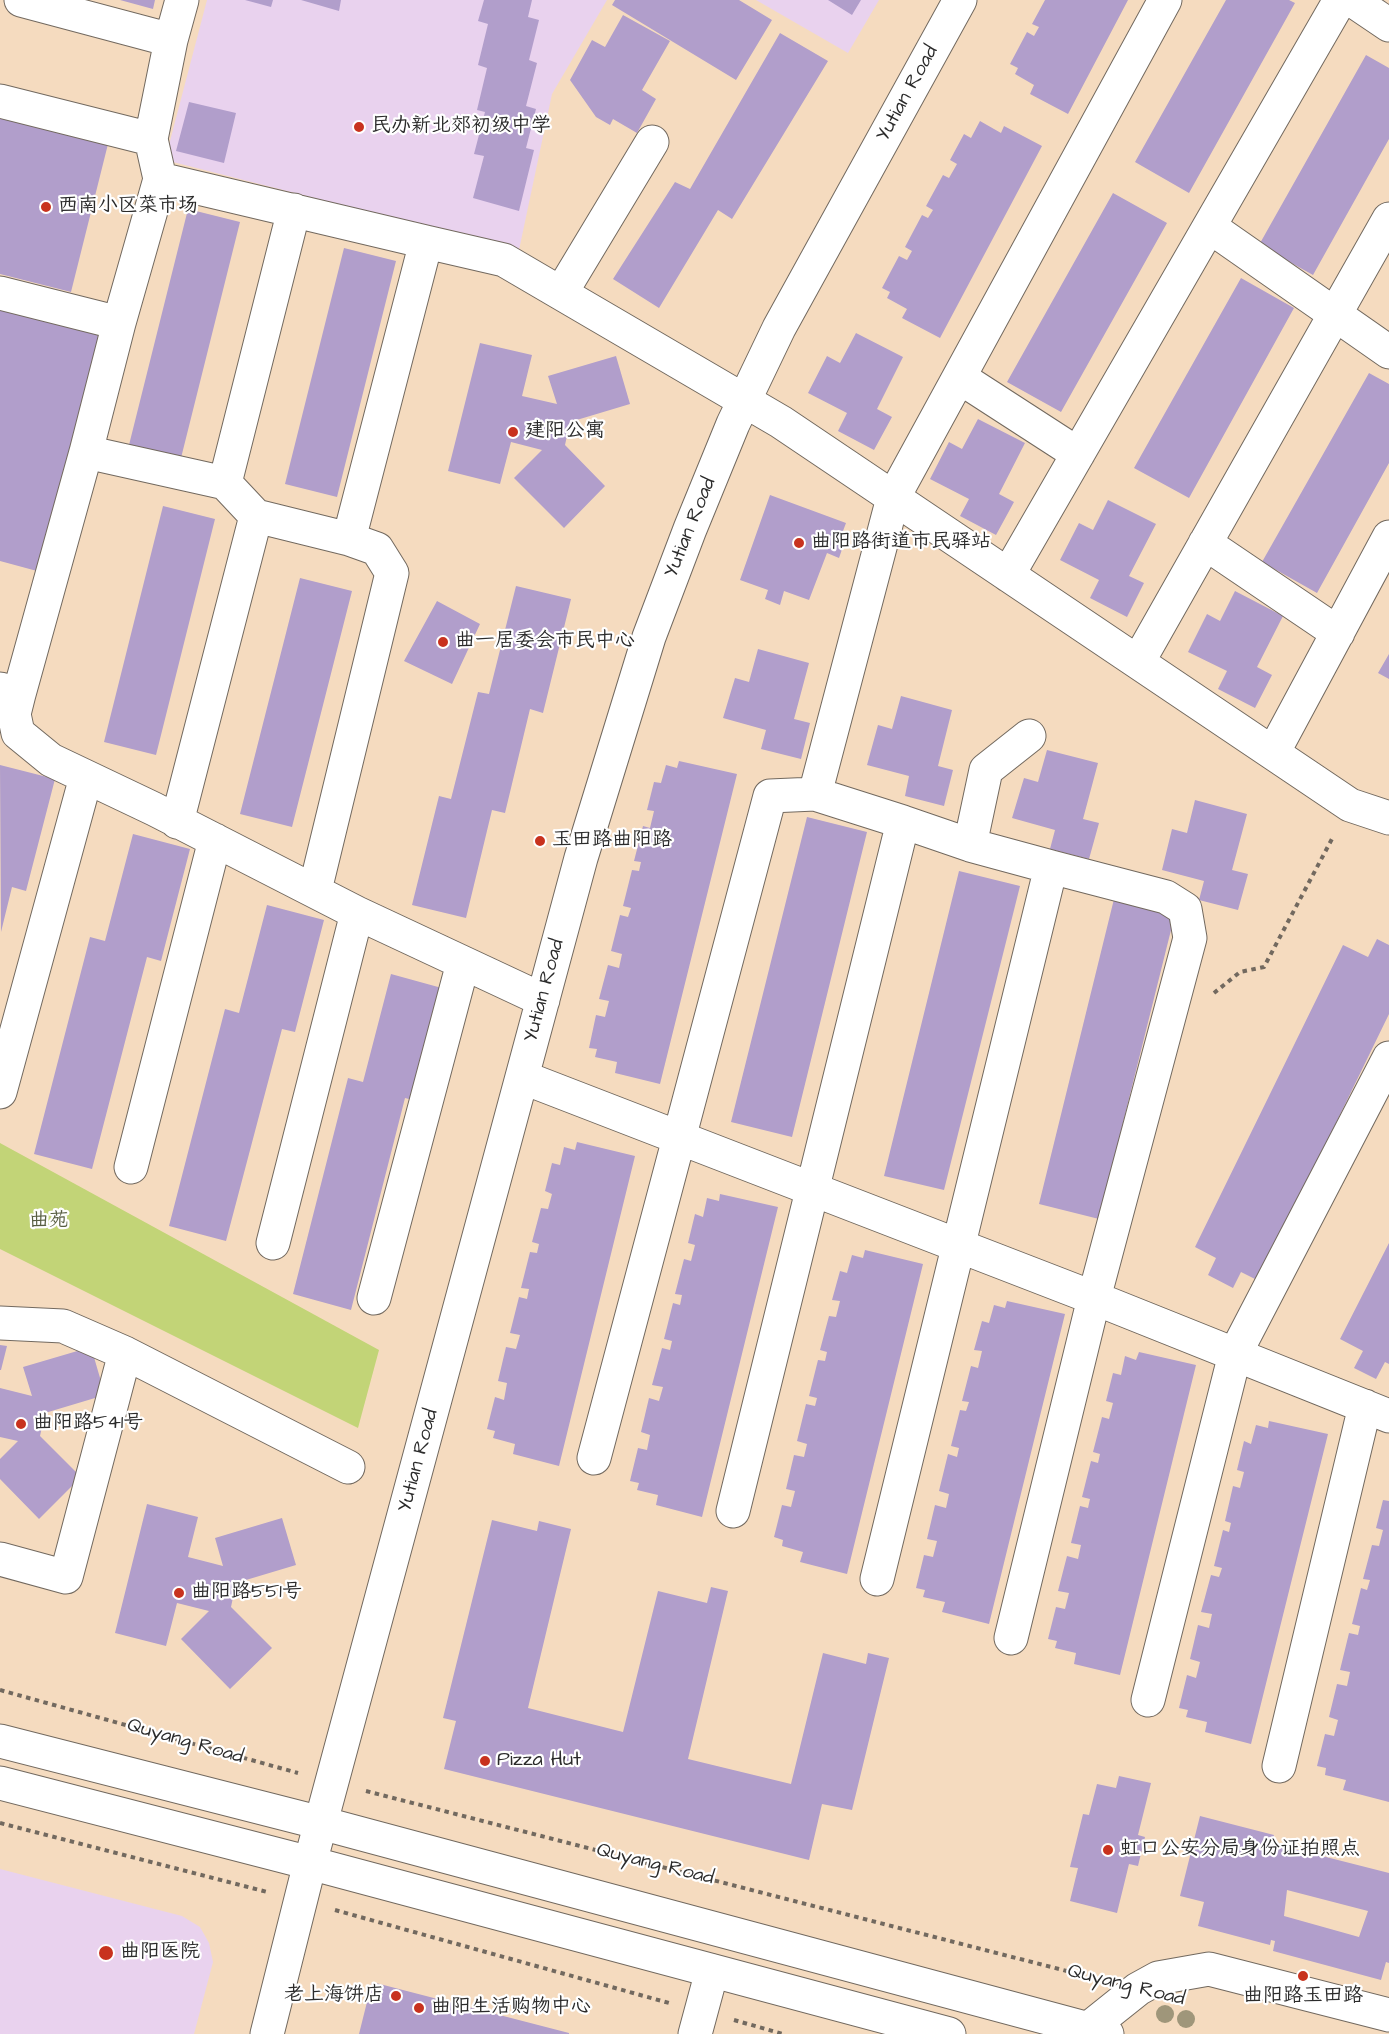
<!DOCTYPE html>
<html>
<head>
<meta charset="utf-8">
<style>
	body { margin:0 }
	canvas { display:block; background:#f5dbbf }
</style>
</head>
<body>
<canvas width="1389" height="2034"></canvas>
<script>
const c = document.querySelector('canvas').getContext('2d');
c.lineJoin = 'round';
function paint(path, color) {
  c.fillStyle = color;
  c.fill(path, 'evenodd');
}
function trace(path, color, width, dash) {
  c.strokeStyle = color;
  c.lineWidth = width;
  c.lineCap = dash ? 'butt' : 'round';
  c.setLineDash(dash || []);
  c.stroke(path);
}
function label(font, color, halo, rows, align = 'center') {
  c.font = font + ' "Architects Daughter","LXGW WenKai TC",sans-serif';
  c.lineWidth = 4.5;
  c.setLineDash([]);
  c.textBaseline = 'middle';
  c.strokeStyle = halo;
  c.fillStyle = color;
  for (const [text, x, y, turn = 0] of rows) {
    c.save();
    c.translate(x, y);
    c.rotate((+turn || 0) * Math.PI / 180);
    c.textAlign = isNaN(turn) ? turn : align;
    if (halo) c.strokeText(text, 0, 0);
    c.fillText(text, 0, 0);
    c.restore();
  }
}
const built = new Path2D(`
	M207,0H607L552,94L519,250L165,160Z
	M756,0H879L848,53Z
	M0,1869L182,1916L200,1927L209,1943L213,1962L194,2034H0Z`);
const green = new Path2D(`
	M0,1143L379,1350L358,1428L0,1249Z`);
const building = new Path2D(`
	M120,0H155L153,9Z
	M245,0H273L271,7Z
	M301,0H341L339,11Z
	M484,0H532L528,17L539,20L529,60L537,63L526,106L536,109L526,148L534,150L519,211L473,198L484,156L474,154L485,112L477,110L487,68L478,65L488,24L478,21Z
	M615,0H739L772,20L736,80L612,5Z
	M828,0H861L852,15Z
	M1045,0H1128L1068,114L1030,94L1034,85L1015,74L1018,68L1010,64L1027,32L1034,36L1039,27L1032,24Z
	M1226,0H1289L1295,3L1189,193L1135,162Z
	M623,15L670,41L642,90L656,99L637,133L613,119L610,125L596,117L570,80L592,40L605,47Z
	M780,33L828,61L732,219L718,210L659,308L613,279L675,182L690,189Z
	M1366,55L1389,68V139L1313,275L1259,245Z
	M189,102L236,113L224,163L176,151Z
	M0,112L109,140L71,292L0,274Z
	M980,121L1001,133L1004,126L1042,146L940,338L902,318L907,309L887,298L890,292L882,288L899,256L907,260L912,251L905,247L922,215L928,218L933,210L926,206L943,175L949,178L957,164L950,160L964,134L971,138Z
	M1113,193L1167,223L1061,412L1007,382Z
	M188,209L240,222L181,458L129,445Z
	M344,248L396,261L337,497L285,484Z
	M1241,278L1294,308L1189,498L1134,468Z
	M0,302L103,330L37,571L0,561Z
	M856,333L903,357L877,409L892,417L874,450L838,431L847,413L808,393L827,356L840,363Z
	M480,343L532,355L522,396L557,404L548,376L616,356L630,404L570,422L565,445L605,486L564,528L514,478L542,450L511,442L500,484L448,471Z
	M1369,373L1389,384V463L1317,593L1262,562Z
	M978,419L1025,443L999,494L1014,502L996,535L960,516L969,499L930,479L949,442L962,449Z
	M770,495L846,523L843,531L848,532L839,558L827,553L809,600L784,591L780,605L765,599L768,590L740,580Z
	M1108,500L1156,524L1129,576L1144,583L1127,617L1090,598L1099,580L1060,560L1079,523L1093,530Z
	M163,506L215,519L156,755L104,742Z
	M300,578L352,591L292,827L240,814Z
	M516,586L571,599L543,713L530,709L505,813L492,810L466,918L412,905L439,796L451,799L478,692L489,694Z
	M1235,591L1283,616L1257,667L1272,675L1255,708L1218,689L1227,671L1188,652L1207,614L1220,621Z
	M437,601L480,624L452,684L404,661Z
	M758,649L809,663L794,719L810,723L801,759L761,749L766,730L723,718L735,678L749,682Z
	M1389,654V679L1378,673Z
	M901,696L952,710L938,766L953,770L944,806L905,796L909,776L867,765L878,725L892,729Z
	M1047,750L1098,763L1083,819L1099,823L1089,859L1050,849L1055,830L1012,818L1024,778L1038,782Z
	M679,761L737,774L660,1084L615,1073L617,1062L595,1057L597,1049L589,1048L596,1015L605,1017L609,1001L599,999L608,965L619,968L622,954L611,951L620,915L628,917L631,908L623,906L632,870L639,871L641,862L634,861L643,826L650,828L654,811L647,810L654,782L661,783L666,765L677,768Z
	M0,765L55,779L26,891L12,887L1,932Z
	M1195,800L1247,814L1232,870L1248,874L1238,910L1199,900L1204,881L1162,870L1172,829L1187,833Z
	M807,817L867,832L792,1137L731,1122Z
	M133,834L190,849L161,961L147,957L92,1169L34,1154L90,937L105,941Z
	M959,871L1020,886L944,1190L884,1176Z
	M1114,899L1175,914L1099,1219L1039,1204Z
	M267,905L324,920L295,1032L282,1029L226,1241L169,1226L225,1009L239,1013Z
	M1377,939L1389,945V1014L1259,1281L1241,1272L1233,1288L1208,1275L1216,1258L1195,1247L1343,945L1368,957Z
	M391,974L449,990L420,1102L405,1098L351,1310L293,1294L348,1078L363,1082Z
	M577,1142L635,1156L559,1466L513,1454L515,1444L493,1438L495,1431L487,1429L495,1397L504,1400L507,1383L498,1381L506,1347L516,1349L520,1335L510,1333L519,1297L527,1299L529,1289L521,1288L530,1252L537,1253L539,1244L532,1242L541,1208L548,1209L552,1194L545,1191L552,1163L560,1165L564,1147L575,1150Z
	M720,1194L778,1207L702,1517L656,1505L658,1495L637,1490L639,1483L630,1481L638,1448L647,1450L650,1435L641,1432L649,1398L659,1401L663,1387L652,1385L662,1348L670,1350L672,1341L664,1339L673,1303L680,1305L682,1295L675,1294L684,1259L691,1261L695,1245L688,1243L695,1214L703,1217L707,1198L719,1201Z
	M1389,1243V1364L1385,1362L1376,1379L1354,1368L1363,1351L1340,1339Z
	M865,1250L923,1264L847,1574L800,1562L803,1552L782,1546L783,1540L774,1537L782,1505L791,1507L795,1491L786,1489L794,1455L804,1457L807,1444L797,1441L806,1404L815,1406L817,1398L809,1396L818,1360L825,1361L827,1352L820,1350L829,1316L836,1317L840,1301L832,1300L840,1271L847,1273L852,1255L863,1258Z
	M1007,1301L1065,1314L989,1624L942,1612L945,1602L923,1597L925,1590L916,1588L924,1555L933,1557L937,1541L927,1539L935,1505L946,1508L949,1494L939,1491L948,1454L957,1457L959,1448L951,1446L960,1410L966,1411L969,1402L962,1401L971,1366L978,1368L982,1351L974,1350L982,1321L989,1323L994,1305L1005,1308Z
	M0,1345L7,1346L1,1370H0Z
	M91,1347L105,1395L45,1413L40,1436L81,1477L39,1519L0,1479V1459L18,1441L0,1437V1388L32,1396L23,1367Z
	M1139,1352L1196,1365L1120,1675L1074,1664L1076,1653L1055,1648L1057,1641L1048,1639L1056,1607L1065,1609L1069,1593L1058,1591L1067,1556L1078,1559L1081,1545L1071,1543L1080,1506L1088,1508L1090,1499L1082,1497L1091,1461L1098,1463L1100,1454L1093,1452L1102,1417L1109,1419L1113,1403L1106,1401L1113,1373L1121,1375L1125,1356L1136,1360Z
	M1269,1421L1328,1434L1251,1744L1205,1732L1207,1722L1186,1717L1188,1710L1179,1708L1187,1675L1196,1678L1200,1662L1190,1659L1198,1625L1209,1628L1212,1614L1201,1612L1211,1575L1219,1577L1222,1568L1214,1566L1223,1530L1229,1532L1231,1523L1225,1521L1233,1486L1240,1488L1244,1472L1237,1470L1244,1441L1251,1444L1256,1425L1268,1428Z
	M1383,1500L1389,1501V1802L1343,1790L1346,1780L1325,1775L1326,1768L1317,1766L1325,1734L1334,1736L1338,1720L1329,1717L1337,1684L1347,1686L1350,1672L1340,1670L1349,1633L1358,1635L1360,1626L1352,1624L1361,1588L1367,1590L1370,1580L1363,1579L1372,1545L1379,1546L1383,1530L1376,1528Z
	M147,1504L198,1517L188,1557L223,1566L215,1538L282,1518L296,1565L236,1583L231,1607L272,1648L230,1689L181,1639L209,1611L177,1603L166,1646L115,1633Z
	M492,1520L537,1531L539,1521L571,1529L528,1708L623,1732L658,1591L707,1603L711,1587L728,1591L688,1759L791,1784L823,1653L866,1664L868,1653L889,1658L852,1810L822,1804L809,1860L444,1769L456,1721L443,1718Z
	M1119,1776L1151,1783L1138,1835L1145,1837L1138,1866L1129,1864L1117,1913L1070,1901L1078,1868L1070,1867L1083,1814L1089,1815L1097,1784L1116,1788Z
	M1200,1816L1274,1835L1271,1843L1389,1873V1963L1386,1962L1381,1980L1273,1951L1275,1941L1271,1940L1270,1945L1198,1926L1204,1902L1180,1896ZM1287,1890L1368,1911L1359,1937L1284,1916Z
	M372,1982L569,2033V2034H359Z`);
const path = new Path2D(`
	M1214,993L1240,972L1264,967L1333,837
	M0,1690L298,1773
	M366,1791L1094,1978
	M0,1823L267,1892
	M335,1910L669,2003
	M734,2020L783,2034`);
const minor = new Path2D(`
	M21,0L171,40
	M1352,0L1389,25
	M0,101L151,139
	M160,179L151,139L171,40L182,0
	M1210,227L1389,352
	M0,293L119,323
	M561,293L652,142
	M959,377L1078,454
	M86,452L119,323L160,179L426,242
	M225,483L294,210
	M1205,543L1338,633
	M1008,575L1340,0
	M1138,662L1389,219
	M0,689L19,694L14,714L18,733L51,760L154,809L357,913L543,1000
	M19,694L86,452L225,483L256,516
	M1029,736L986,770L970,845L1051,867
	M1273,753L1389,537
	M815,794L893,498L1165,0
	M177,822L256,516L349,539
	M315,890L392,573L377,549L349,539L426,242L504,260L781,422L1350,805L1389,818
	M522,1077L1094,1298L1389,1416
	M0,1092L86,777
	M131,1167L215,840
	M273,1243L357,913
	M374,1298L463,963
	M0,1323L63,1326L125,1353L348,1467
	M594,1458L770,796L815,794L903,822
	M733,1511L903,822L970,845
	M0,1559L66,1577L125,1353
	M877,1579L1051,867L1166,897L1185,909L1190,938L1094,1298L1011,1638
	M1148,1700L1235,1354L1389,1058
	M1279,1766L1365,1406
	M1088,2029L1138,1989L1158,1978L1209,1969L1389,2015
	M267,2034L310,1863L581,858L649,637L690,529L733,424L779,328L960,0
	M695,2034L712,1971`);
const major = new Path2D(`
	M0,1741L321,1823L1107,2034
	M0,1783L310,1863L949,2034`);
const trees = [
	[1165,2014],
	[1186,2019]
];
const markers = [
	[359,127,6,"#c8321e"],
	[46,207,6,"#c8321e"],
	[513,432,6,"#c8321e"],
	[799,543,6,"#c8321e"],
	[443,642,6,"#c8321e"],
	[540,841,6,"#c8321e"],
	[21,1424,6,"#c8321e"],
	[179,1593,6,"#c8321e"],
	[485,1761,6,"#c8321e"],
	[1108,1850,6,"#c8321e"],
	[106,1953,8,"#c8321e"],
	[1303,1976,6,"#c8321e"],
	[396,1996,6,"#c8321e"],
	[419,2008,6,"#c8321e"]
];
const streetNames = [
	["Yutian Road",908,94,-61],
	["Yutian Road",691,528,-68],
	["Yutian Road",545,991,-75],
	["Yutian Road",419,1461,-75],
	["Quyang Road",185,1742,16],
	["Quyang Road",655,1865,14],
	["Quyang Road",1126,1986,14]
];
const poiNames = [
	["民办新北郊初级中学",371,127],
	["西南小区菜市场",58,207],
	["建阳公寓",525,432],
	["曲阳路街道市民驿站",811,543],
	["曲一居委会市民中心",455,642],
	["玉田路曲阳路",552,841],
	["曲阳路541号",33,1424],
	["曲阳路551号",191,1593],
	["Pizza Hut",497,1761],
	["虹口公安分局身份证拍照点",1120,1850],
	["曲阳医院",120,1953],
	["老上海饼店",384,1996,"right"],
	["曲阳路玉田路",1303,1997,"center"],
	["曲阳生活购物中心",431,2008]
];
const parkNames = [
	["曲苑",49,1222]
];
paint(built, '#e9d2ee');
paint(green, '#c2d477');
paint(building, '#b19ecb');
trace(minor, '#72695f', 35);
trace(major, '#72695f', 35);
trace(path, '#72695f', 4, [4.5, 4.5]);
trace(minor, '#fff', 33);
trace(major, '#fff', 33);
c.fillStyle = '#9f967a';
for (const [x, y] of trees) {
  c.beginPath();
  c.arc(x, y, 9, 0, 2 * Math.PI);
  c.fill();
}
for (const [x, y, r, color] of markers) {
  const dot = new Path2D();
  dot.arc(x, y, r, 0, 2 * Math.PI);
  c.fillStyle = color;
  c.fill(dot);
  trace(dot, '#fff', 2);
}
label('20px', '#2b2b2b', '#fff', streetNames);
label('20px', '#2b2b2b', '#fff', poiNames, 'left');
label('20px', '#585e42', '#fff', parkNames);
</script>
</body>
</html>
